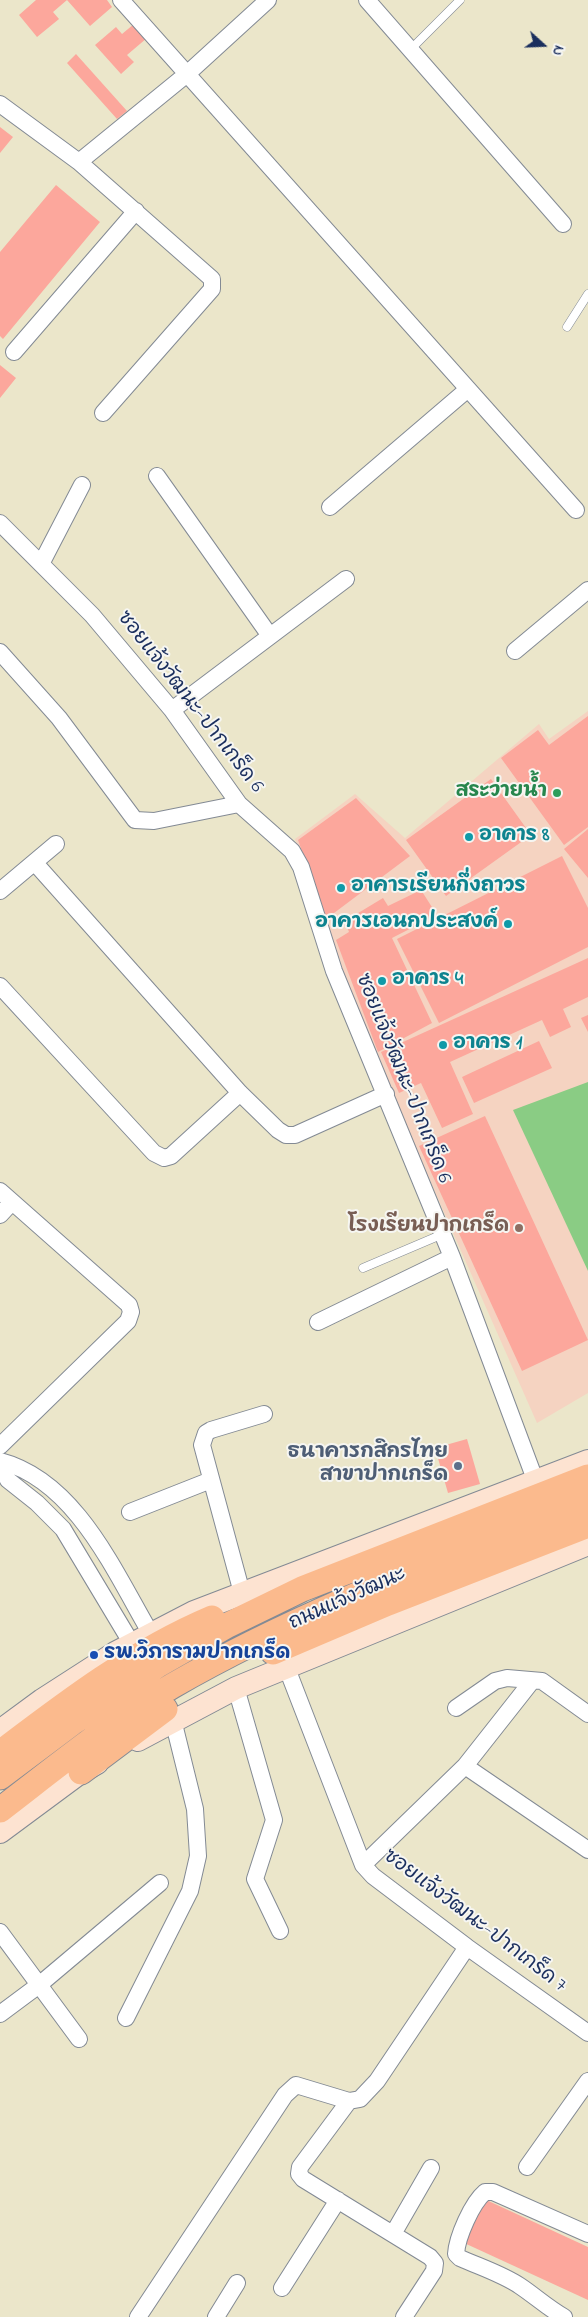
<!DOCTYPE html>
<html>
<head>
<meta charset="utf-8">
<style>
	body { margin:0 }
	#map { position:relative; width:588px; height:2317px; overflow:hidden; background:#ebe6ca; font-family:"Indie Flower",sans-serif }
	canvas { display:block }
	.north { position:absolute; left:518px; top:20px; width:50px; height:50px; -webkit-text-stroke:4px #f6f6f2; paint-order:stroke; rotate:110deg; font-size:14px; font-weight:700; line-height:20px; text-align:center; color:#1b2f5e }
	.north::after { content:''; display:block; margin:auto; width:18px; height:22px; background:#1b2f5e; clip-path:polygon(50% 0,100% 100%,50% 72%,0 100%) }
</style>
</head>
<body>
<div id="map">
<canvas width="588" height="2317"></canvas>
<div class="north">N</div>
</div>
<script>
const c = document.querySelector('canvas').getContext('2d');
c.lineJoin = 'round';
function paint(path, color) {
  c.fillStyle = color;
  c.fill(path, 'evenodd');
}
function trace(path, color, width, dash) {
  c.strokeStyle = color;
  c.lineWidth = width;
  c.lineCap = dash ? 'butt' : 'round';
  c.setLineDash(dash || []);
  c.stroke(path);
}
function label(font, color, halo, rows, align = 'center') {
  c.font = font + ' "Indie Flower","Playpen Sans Thai",sans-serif';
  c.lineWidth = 4;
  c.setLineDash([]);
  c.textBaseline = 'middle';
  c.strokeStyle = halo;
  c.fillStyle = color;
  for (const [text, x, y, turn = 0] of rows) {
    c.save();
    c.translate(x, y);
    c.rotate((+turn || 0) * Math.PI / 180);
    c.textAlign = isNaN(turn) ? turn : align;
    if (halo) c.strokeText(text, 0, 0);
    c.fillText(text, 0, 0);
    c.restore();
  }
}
const built = new Path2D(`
	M588,711V1393L537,1423L378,1063L321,919L295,839L355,794L405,838L539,724L549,739Z`);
const green = new Path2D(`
	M588,1082V1271L513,1110Z`);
const building = new Path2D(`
	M36,0H107L112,7L90,26L67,0L53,12L59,19L37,37L19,15Z
	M134,24L147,38L127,55L134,62L121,74L95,45L116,27L122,34Z
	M76,54L127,111L117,119L67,63Z
	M0,127L13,137L0,153Z
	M56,185L100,222L3,339L0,336V252Z
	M0,365L16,378L0,398Z
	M588,716V827L564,845L501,758L538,730L549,745Z
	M491,779L531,835L446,896L406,840Z
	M356,798L410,856L326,919L298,840Z
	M588,829V878L564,849Z
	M562,856L588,908V947L439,1023L397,939Z
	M421,890L437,915L392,938L432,1023L378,1052L336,940L349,932L345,921L383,898L388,906Z
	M588,958V997L563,1009L571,1027L550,1037L542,1020L450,1062L473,1114L442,1128L421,1083L399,1093L381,1052Z
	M588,1015V1032L581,1018Z
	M539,1041L552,1068L474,1103L462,1077Z
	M485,1116L588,1340L522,1371L419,1146Z
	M467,1439L480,1484L448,1493L435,1448Z
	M482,2198L588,2247V2300L462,2242Z`);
const service = new Path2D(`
	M411,49L460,0
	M567,327L588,294
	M363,1268L443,1234`);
const minor = new Path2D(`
	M121,0L576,510
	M367,0L563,224
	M0,104L79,162L212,279V289L103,413
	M79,162L187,74L268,0
	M14,352L136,211
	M157,476L270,636
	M330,507L468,389
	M0,523L92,615L172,710L239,804L292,851L301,867L334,971L452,1257L536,1482
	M41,564L82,485
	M515,651L588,590
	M0,652L59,718L135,820L154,821L239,804
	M172,710L346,579
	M35,863L240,1093L278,1130L286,1135H295L386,1094
	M0,891L56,844
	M0,986L154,1153L164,1158L171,1156L240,1093
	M0,1191L129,1305L131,1312L128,1321L0,1446
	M0,1215L11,1203
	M318,1322L452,1257
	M0,1461C76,1481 114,1571 151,1634
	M0,1466L8,1480L37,1503L63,1529L132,1644
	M130,1512L211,1480
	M242,1593L202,1445L206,1433L211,1430L264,1414
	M286,1666L363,1865L373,1876L467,1947L588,2033
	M236,1688L274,1820L255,1879L280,1931
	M456,1708L495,1681L507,1678L542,1681L588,1714
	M465,1766L588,1850
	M363,1865L465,1766L532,1681
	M0,1932L79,2039
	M0,2014L39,1985L160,1883
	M126,2018L190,1891L198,1856L195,1809L173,1720
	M349,2101L300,2167L299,2174L303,2179L430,2257L435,2263L434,2271L404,2317
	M527,2167L588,2081
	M393,2234L431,2168
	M282,2288L338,2200
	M138,2317L285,2095L296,2085L349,2101L360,2099L377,2081L467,1947
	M216,2317L237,2283
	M564,2317C548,2308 535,2296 520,2286C502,2274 480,2267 460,2258L456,2254C457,2237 472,2203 485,2192H493L588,2234`);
const secondary = new Path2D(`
	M0,1731L42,1700L115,1653L194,1612L588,1461
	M138,1740L236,1688L588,1544
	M0,1832L81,1772L97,1763`);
const primary = new Path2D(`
	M273,1652L388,1603L588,1525
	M0,1753C67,1702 134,1651 212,1618
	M81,1772L165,1709
	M0,1777L72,1723L158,1665L228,1625L302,1589L588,1477
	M0,1810C56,1767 111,1722 172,1686C304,1610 447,1558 588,1502`);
const markers = [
	[557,793,5,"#2e9e5b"],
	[469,837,5,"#0f9aa8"],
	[341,888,5,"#0f9aa8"],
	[508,924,5,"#0f9aa8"],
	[382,981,5,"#0f9aa8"],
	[443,1045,5,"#0f9aa8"],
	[519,1228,5,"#8d6e63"],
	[458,1466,5,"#5c6f8a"],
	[94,1655,5,"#1a4fb4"]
];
const streetNames = [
	["ซอยแจ้งวัฒนะ-ปากเกร็ด 6",189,703,52],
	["ซอยแจ้งวัฒนะ-ปากเกร็ด 6",402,1079,68],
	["ถนนแจ้งวัฒนะ",348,1600,-24],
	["ซอยแจ้งวัฒนะ-ปากเกร็ด 7",474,1922,37]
];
const leisureNames = [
	["สระว่ายน้ำ",547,793]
];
const cultureNames = [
	["อาคาร 8",479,837],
	["อาคารเรียนกึ่งถาวร",351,888],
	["อาคารเอนกประสงค์",498,924,"right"],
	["อาคาร 4",392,981],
	["อาคาร 1",453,1045]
];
const educationNames = [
	["โรงเรียนปากเกร็ด",509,1228]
];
const serviceNames = [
	["ธนาคารกสิกรไทย",448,1454],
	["สาขาปากเกร็ด",448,1477]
];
const transitNames = [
	["รพ.วิภารามปากเกร็ด",104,1655]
];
paint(built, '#f5d3c1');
paint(green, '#8acc84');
paint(building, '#fca79c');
trace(service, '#838a94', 9);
trace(minor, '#838a94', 18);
trace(secondary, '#838a94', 24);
trace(primary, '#838a94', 27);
trace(service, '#fff', 8);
trace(minor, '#fff', 16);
trace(secondary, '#fde3d1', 22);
trace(primary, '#fbba8d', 25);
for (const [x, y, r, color] of markers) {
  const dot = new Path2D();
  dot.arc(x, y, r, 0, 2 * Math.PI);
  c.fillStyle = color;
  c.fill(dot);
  trace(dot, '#f6f6f2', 2);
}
label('20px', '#1b2f5e', '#f6f6f2', streetNames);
label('bold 20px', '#27864d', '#f6f6f2', leisureNames, 'right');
label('bold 20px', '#0d838f', '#f6f6f2', cultureNames, 'left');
label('bold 20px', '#785e54', '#f6f6f2', educationNames, 'right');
label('bold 20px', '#4e5e75', '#f6f6f2', serviceNames, 'right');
label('bold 20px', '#164399', '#f6f6f2', transitNames, 'left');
</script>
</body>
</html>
